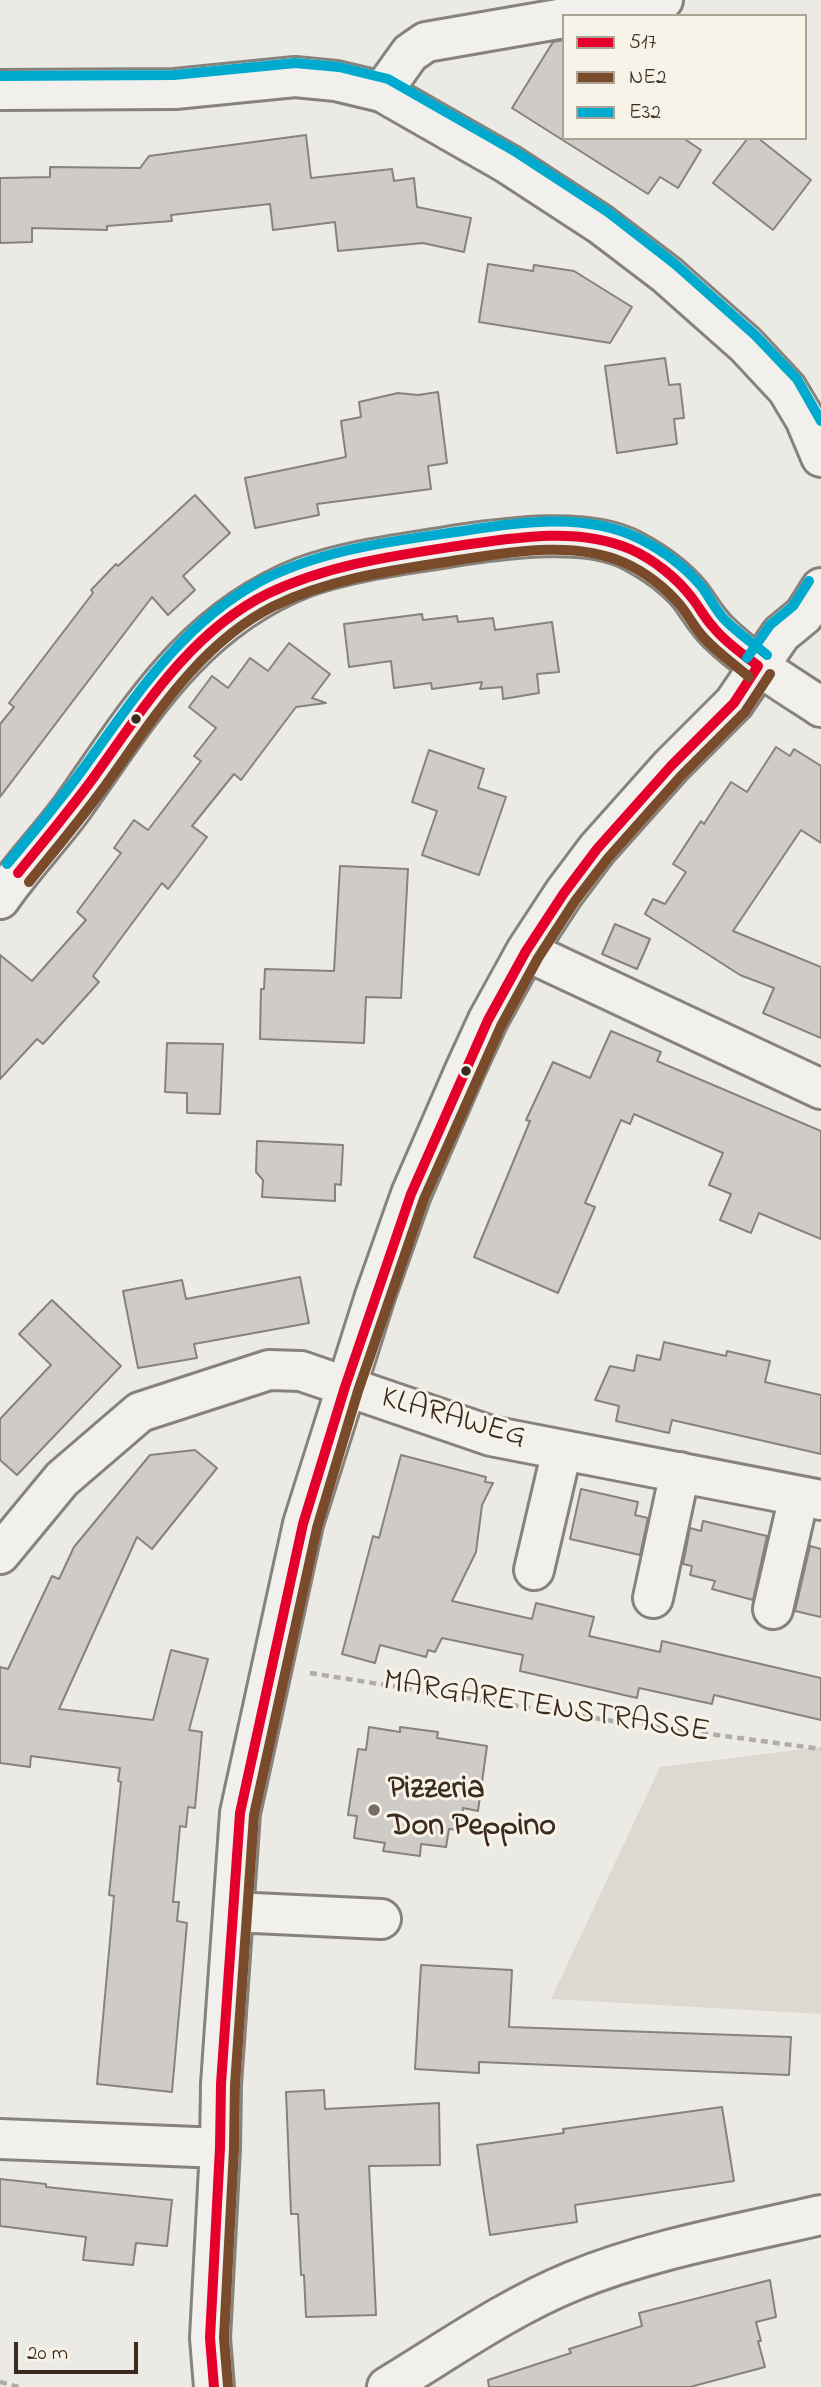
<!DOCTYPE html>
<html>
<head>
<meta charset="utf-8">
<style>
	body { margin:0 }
	#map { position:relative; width:821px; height:2387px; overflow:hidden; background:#eceae4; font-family:"Indie Flower",sans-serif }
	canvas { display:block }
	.legend { position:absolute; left:562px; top:14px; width:245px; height:126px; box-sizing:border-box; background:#f7f3e8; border:2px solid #aca397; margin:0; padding:9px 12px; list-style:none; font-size:21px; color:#3b2a1e }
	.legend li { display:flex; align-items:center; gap:14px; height:35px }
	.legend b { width:35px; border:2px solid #aca397 }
	.scale { position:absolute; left:14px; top:2342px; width:124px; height:32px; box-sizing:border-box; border:4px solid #3b2a1e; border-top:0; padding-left:9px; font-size:21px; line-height:24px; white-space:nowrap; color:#3b2a1e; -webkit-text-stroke:5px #f7f3e8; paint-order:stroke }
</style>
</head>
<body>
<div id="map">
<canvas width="821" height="2387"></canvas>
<ul class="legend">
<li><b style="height:9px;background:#e4002b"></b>517</li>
<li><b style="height:9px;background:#7a4b2a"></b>NE2</li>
<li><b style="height:9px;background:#00a9ce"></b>E32</li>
</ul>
<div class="scale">20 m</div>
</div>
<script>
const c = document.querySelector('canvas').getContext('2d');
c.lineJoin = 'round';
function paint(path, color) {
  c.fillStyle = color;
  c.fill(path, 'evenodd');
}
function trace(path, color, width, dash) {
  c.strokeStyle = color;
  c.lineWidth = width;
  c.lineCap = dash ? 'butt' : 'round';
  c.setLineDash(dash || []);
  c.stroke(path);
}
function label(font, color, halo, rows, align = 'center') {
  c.font = font + ' "Indie Flower",sans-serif';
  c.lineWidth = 6;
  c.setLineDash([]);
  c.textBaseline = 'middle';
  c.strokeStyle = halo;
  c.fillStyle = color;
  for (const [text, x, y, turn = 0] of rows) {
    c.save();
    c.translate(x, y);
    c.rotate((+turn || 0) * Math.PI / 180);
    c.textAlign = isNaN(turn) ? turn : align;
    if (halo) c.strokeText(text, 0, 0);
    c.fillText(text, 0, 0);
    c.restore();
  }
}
const green = new Path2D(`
	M821,1747V2014L551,1999L660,1767Z`);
const building = new Path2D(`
	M564,40V138H683L701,150L678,188L660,177L648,194L512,108L553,42Z
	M306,135L311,178L392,169L394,181L414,178L417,207L471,218L464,252L423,243L338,251L335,222L273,230L270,204L171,215L172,221L107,226V230L32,228V242L0,243V178L50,177V167L140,168L149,156Z
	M748,138H758L811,180L773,230L713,183Z
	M488,264L533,271L534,265L574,271L632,307L610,343L479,322Z
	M665,358L669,385L680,384L684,418L674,419L677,444L617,453L605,366Z
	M438,392L447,463L428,466L431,489L317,504L319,515L255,528L245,478L346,457L341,421L361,417L359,402L398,393L418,395Z
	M195,495L230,533L183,576L195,590L168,615L152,597L0,797V724L14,707L9,703L93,593L91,590L116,564L118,566Z
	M422,614L423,620L457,616L458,622L493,618L495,630L552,622L559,672L537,674L539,693L503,699L502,687L480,689L482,682L432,689L431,683L394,688L391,661L349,667L344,624Z
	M289,643L330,674L312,698L326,703L296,707L241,780L234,774L192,826L207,837L168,889L162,883L93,976L99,982L43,1044L37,1039L0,1079V955L32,981L86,920L77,912L121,853L114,848L134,820L148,830L201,761L194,756L216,728L189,707L212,676L228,688L250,658L268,671Z
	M776,747L790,756L794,749L821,766V843L801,830L733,931L821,967V1038L763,1013L774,988L740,975L645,914L653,899L665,904L686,872L673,864L701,821L704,824L731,782L747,792Z
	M429,750L484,769L478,788L506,797L479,875L422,855L437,811L412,802Z
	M340,866L408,869L401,998L366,997L364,1043L260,1039L261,989H264L265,969L334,971Z
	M615,924L650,939L637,969L602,954Z
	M611,1031L661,1052L657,1061L821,1131V1239L759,1213L751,1233L720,1220L731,1194L709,1185L723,1153L634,1114L630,1124L621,1120L585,1203L595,1207L558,1293L474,1257L530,1121L526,1120L553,1062L590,1078Z
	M167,1043L223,1044L220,1114L187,1113V1093L165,1092Z
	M257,1141L343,1145L341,1185L335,1184V1201L262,1197L263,1180L256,1172Z
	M300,1277L309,1323L194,1344L197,1358L138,1368L123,1291L182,1280L186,1299Z
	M52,1300L121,1366L17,1475L0,1460V1419L51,1365L19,1334Z
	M664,1342L726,1356L727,1351L770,1361L765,1382L821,1395V1454L672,1420L669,1433L616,1421L619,1406L595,1400L610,1366L634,1371L637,1355L660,1360Z
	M195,1450L217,1468L152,1549L137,1537L59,1709L153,1720L171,1650L208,1659L189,1730L202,1732L195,1808L188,1807L186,1827L180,1826L173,1902H179L177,1921L187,1923L172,2092L97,2084L114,1896L109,1895L121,1782L118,1781L120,1768L31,1756L30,1767L0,1763V1667L8,1669L52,1576L59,1579L74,1547L150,1455Z
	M401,1455L486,1477L485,1482L493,1483L482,1505L476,1552L452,1601L532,1619L536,1603L594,1617L589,1636L660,1652L662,1641L821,1678V1720L714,1695L712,1704L639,1688L637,1698L520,1671L523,1655L442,1638L435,1652L428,1650L426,1657L380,1645L375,1663L342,1654L373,1536L379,1538Z
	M581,1489L638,1502L635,1515L648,1518L640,1555L570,1539Z
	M703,1521L767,1536L753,1600L712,1589L715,1581L690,1575L692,1566L683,1564L690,1528L701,1531Z
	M810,1546L821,1549V1617L795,1611Z
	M369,1727L400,1732V1727L438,1732L437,1738L487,1746L478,1811L463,1808L460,1830L449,1829L446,1847L421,1844L420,1856L383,1851L385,1843L354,1838L357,1816L348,1815L358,1749L366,1750Z
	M421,1965L512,1970L509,2027L791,2037L789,2075L479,2062V2073L415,2069Z
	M324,2090L325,2109L439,2103L440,2165L369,2166L376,2315L306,2317L304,2275H301L298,2214H291L286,2092Z
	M722,2107L734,2181L575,2205L577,2222L490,2235L477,2145L564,2133L563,2129Z
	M0,2179L46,2184V2187L172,2200L167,2246L136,2243L133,2265L83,2260L86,2237L0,2226Z
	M770,2280L776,2317L756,2322L761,2341H758L765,2367L690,2387H489L488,2380L571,2353L569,2349L642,2326L639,2313Z`);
const path = new Path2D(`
	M310,1673L613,1721L821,1749
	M0,2382L19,2387`);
const minor = new Path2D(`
	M574,16L663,0
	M0,90L175,89L295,77L336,81L382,92L508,164L600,224L667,275L746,345L787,389L805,419L821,457
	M382,92L410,53L426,42L564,18
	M0,899C22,867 49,839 72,808C138,715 191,621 304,577C353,559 408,554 459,545C507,538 587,527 631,550C652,561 675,577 690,595C699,607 707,622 719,633C749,662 786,684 821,707
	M526,951L821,1089
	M0,1554L62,1479L140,1412L269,1370L301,1371L491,1436L821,1500
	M534,1570L562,1450
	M653,1598L680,1472
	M773,1609L799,1496
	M233,1912L381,1919
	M0,2139L220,2148
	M214,2387L210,2338L220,2148L221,2084L240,1813L303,1524L375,1296L411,1194L465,1070L488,1020L526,951L564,893L597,849L671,766L734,703L781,634L804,615L821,588
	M387,2387C448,2350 507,2308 573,2281C651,2249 739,2234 821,2215`);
const bus1 = new Path2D(`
	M18,873C44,841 70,810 94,777C142,710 190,632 267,594C327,565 392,556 457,546C512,538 577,526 630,549C653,559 677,578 692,598C700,608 705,619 714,628C726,643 743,654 758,666
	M214,2387L210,2338L220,2148L221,2084L240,1813L303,1524L345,1387L411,1194L488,1020L526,951L564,893L597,849L671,766L734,703L758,666`);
const bus2 = new Path2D(`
	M29,882C55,850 81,819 105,786C152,721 198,644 274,606C331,578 395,570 458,560C510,552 575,540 625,563C645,572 666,588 680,605C689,616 695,629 705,639C718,653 734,664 749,677
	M228,2386L224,2338L234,2149L235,2085L254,1815L317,1528L358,1391L424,1199L501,1026L538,958L575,901L608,858L681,776L745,712L770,674`);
const bus3 = new Path2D(`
	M0,76L174,75L295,63L339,67L388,79L516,152L608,212L675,264L755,335L797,379L821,421
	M747,658L770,625L793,606L809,581
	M7,864C33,833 59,802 83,769C133,700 181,624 259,582C321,549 394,541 463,531C518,522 587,512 640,539C662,550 685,567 702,587C710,598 716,611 726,621C739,634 754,644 767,655`);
const markers = [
	[136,719,6,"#3b2a1e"],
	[466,1071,6,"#3b2a1e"],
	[374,1810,7,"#796d63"]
];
const streetNames = [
	["KLARAWEG",453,1420,16],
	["MARGARETENSTRASSE",546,1709,9]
];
const poiNames = [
	["Pizzeria",388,1792],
	["Don Peppino",388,1829]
];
paint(green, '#ddd9d0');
paint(building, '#cfccc7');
trace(building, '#86827c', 2);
trace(minor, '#86827c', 44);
trace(path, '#b0ada8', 4.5, [7, 5]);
trace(minor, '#f1f0ec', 38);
trace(bus1, '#e4002b', 10);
trace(bus2, '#7a4b2a', 10);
trace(bus3, '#00a9ce', 10);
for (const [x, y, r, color] of markers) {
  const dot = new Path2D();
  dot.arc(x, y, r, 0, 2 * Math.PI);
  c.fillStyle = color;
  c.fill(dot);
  trace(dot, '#f7f3e8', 2.5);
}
label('32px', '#3b2a1e', '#f7f3e8', streetNames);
label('bold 32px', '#3b2a1e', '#f7f3e8', poiNames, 'left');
</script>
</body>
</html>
